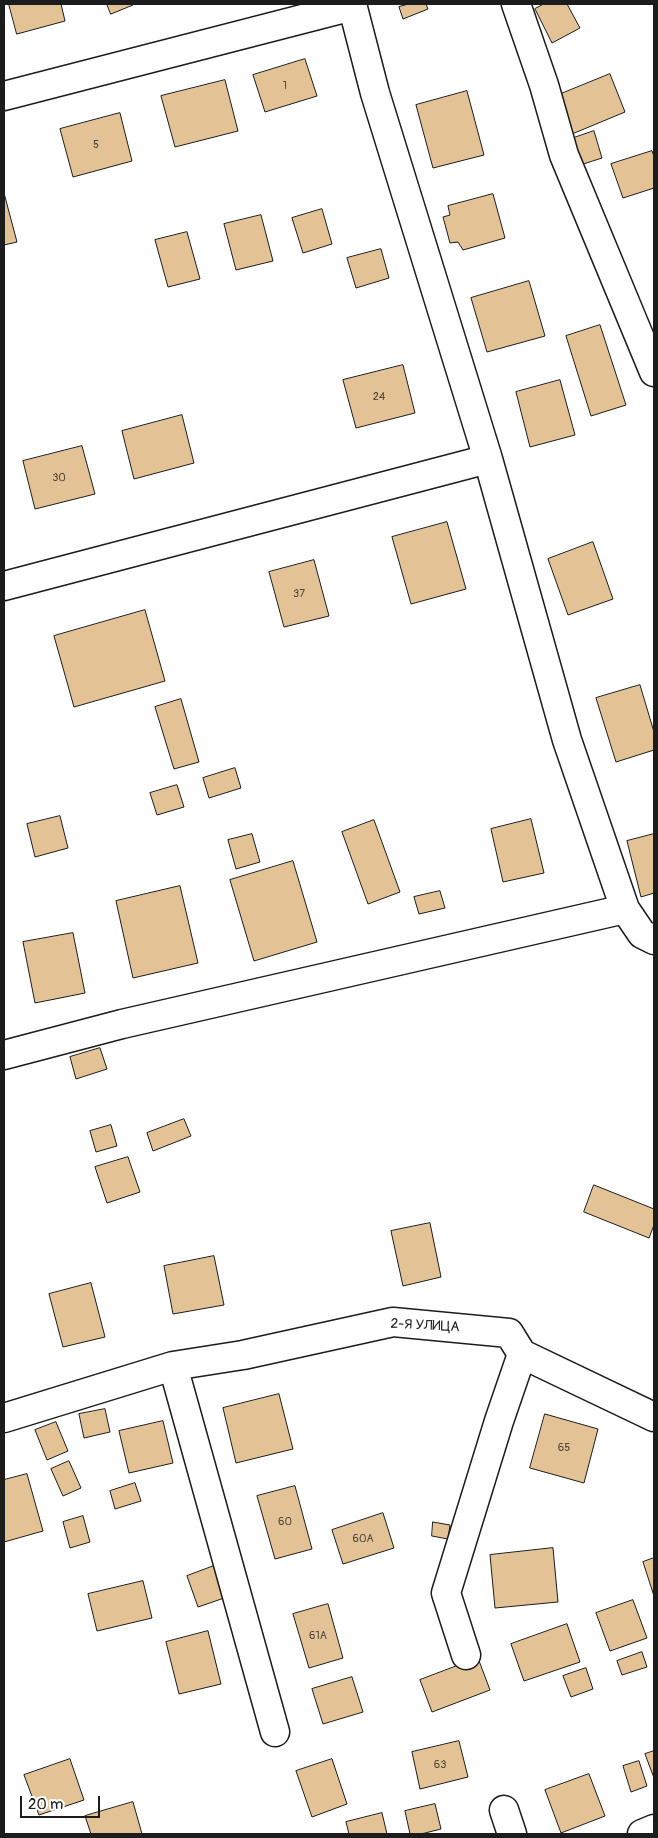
<!DOCTYPE html>
<html>
<head>
<meta charset="utf-8">
<style>
	body { margin:0 }
	#map { position:relative; width:658px; height:1838px; overflow:hidden; background:#fff; font-family:Pangolin,sans-serif }
	canvas { display:block }
	.frame { position:absolute; inset:0; border:5px solid #1c1c1c; pointer-events:none }
	.scale { position:absolute; left:20px; top:1796px; width:80px; height:22px; box-sizing:border-box; border:2px solid #1c1c1c; border-top:0; padding-left:6px; font-size:15px; line-height:18px; white-space:nowrap; color:#1c1c1c; -webkit-text-stroke:4px #fff; paint-order:stroke }
</style>
</head>
<body>
<div id="map">
<canvas width="658" height="1838"></canvas>
<div class="frame"></div>
<div class="scale">20 m</div>
</div>
<script>
const c = document.querySelector('canvas').getContext('2d');
c.lineJoin = 'round';
function paint(path, color) {
  c.fillStyle = color;
  c.fill(path, 'evenodd');
}
function trace(path, color, width, dash) {
  c.strokeStyle = color;
  c.lineWidth = width;
  c.lineCap = dash ? 'butt' : 'round';
  c.setLineDash(dash || []);
  c.stroke(path);
}
function label(font, color, halo, rows, align = 'center') {
  c.font = font + ' Pangolin,sans-serif';
  c.lineWidth = 5;
  c.setLineDash([]);
  c.textBaseline = 'middle';
  c.strokeStyle = halo;
  c.fillStyle = color;
  for (const [text, x, y, turn = 0] of rows) {
    c.save();
    c.translate(x, y);
    c.rotate((+turn || 0) * Math.PI / 180);
    c.textAlign = isNaN(turn) ? turn : align;
    if (halo) c.strokeText(text, 0, 0);
    c.fillText(text, 0, 0);
    c.restore();
  }
}
const building = new Path2D(`
	M9,4H61L65,21L17,34Z
	M107,4H132L133,5L111,14Z
	M409,4H426L428,9L403,19L399,7Z
	M544,4H567L580,28L552,43L535,9Z
	M305,59L317,96L265,112L253,75Z
	M610,74L625,112L572,134L556,96Z
	M225,80L238,131L175,147L161,96Z
	M467,91L484,155L433,168L416,105Z
	M120,113L132,161L73,177L60,129Z
	M594,131L602,158L574,167L565,141Z
	M652,151L654,156V188L623,198L611,164Z
	M4,193L17,242L4,245Z
	M493,194L505,238L463,250L458,242L450,243L443,217L450,215L448,206Z
	M322,209L332,244L303,253L292,218Z
	M261,215L273,261L236,270L224,224Z
	M187,232L200,279L168,287L155,240Z
	M381,249L389,278L356,288L347,258Z
	M529,281L545,336L487,352L471,298Z
	M600,325L626,405L591,416L566,336Z
	M403,365L415,413L356,428L343,380Z
	M560,380L575,435L530,447L516,392Z
	M182,415L194,463L134,479L122,431Z
	M82,446L95,494L35,509L23,461Z
	M447,522L466,589L411,604L392,537Z
	M593,542L613,599L568,615L548,559Z
	M314,560L329,616L284,627L269,572Z
	M145,610L165,681L74,707L54,636Z
	M640,685L654,732V750L616,762L596,698Z
	M181,699L199,762L174,769L155,707Z
	M235,768L241,788L209,798L203,778Z
	M177,785L184,807L157,815L150,793Z
	M60,816L68,848L35,857L27,824Z
	M531,819L544,873L503,882L491,829Z
	M374,820L400,892L368,904L342,832Z
	M252,834L260,862L236,869L228,840Z
	M654,834V893L641,897L627,841Z
	M293,861L317,942L254,961L230,880Z
	M180,886L198,963L133,978L116,901Z
	M440,891L445,908L419,914L414,897Z
	M73,933L85,993L35,1003L23,942Z
	M100,1048L107,1069L76,1079L70,1057Z
	M184,1119L191,1136L153,1151L147,1133Z
	M111,1125L117,1146L96,1152L90,1131Z
	M128,1157L140,1192L107,1203L95,1167Z
	M594,1185L654,1209V1225L649,1238L584,1212Z
	M430,1223L441,1277L403,1286L391,1231Z
	M214,1256L224,1305L173,1314L164,1266Z
	M91,1283L105,1337L63,1347L49,1294Z
	M279,1394L293,1449L236,1463L223,1408Z
	M105,1409L110,1432L84,1438L79,1414Z
	M545,1414L598,1429L584,1483L530,1468Z
	M163,1421L173,1463L129,1473L119,1431Z
	M56,1422L68,1451L47,1460L35,1430Z
	M69,1461L81,1488L63,1496L51,1469Z
	M27,1474L43,1531L4,1542V1480Z
	M135,1483L141,1501L115,1509L110,1491Z
	M295,1486L312,1549L275,1559L257,1496Z
	M383,1513L394,1548L343,1564L332,1530Z
	M83,1516L90,1542L70,1548L63,1522Z
	M433,1522L450,1525L448,1539L432,1536Z
	M553,1548L558,1602L495,1608L490,1555Z
	M654,1558V1596L643,1562Z
	M222,1563L233,1595L198,1607L187,1576Z
	M143,1581L152,1618L97,1631L88,1594Z
	M633,1600L647,1638L610,1651L596,1613Z
	M328,1604L343,1658L309,1668L293,1614Z
	M567,1624L580,1662L524,1681L511,1644Z
	M208,1631L221,1684L179,1694L166,1642Z
	M642,1652L647,1667L622,1675L617,1661Z
	M478,1658L490,1690L432,1712L420,1680Z
	M586,1668L593,1689L571,1697L563,1676Z
	M352,1677L363,1712L323,1724L312,1689Z
	M459,1741L468,1777L420,1789L412,1752Z
	M654,1751V1778L645,1754Z
	M70,1759L84,1800L39,1815L24,1775Z
	M332,1759L347,1804L312,1817L296,1771Z
	M639,1761L647,1786L631,1792L623,1766Z
	M589,1774L605,1816L561,1833L545,1790Z
	M133,1802L142,1834H91L85,1816Z
	M435,1804L441,1829L421,1834H410L405,1811Z
	M382,1813L387,1834H349L346,1822Z`);
const minor = new Path2D(`
	M352,4L375,93L488,459L567,740L625,909L642,934L654,940
	M516,4L544,85L564,155L654,372
	M4,96L353,6
	M4,586L488,459
	M4,1055L122,1024L625,909
	M173,1366L243,1355L393,1322L509,1333L522,1354L654,1417
	M4,1418L173,1366L275,1732
	M466,1655L446,1593L499,1421L522,1354
	M504,1810L512,1834
	M642,1834L654,1829`);
const numberNames = [
	["1",285,86],
	["5",96,145],
	["24",379,397],
	["30",59,478],
	["37",299,594],
	["65",564,1448],
	["60",285,1522],
	["60А",363,1539],
	["61А",318,1636],
	["63",440,1765]
];
const streetNames = [
	["2-Я УЛИЦА",425,1326,3]
];
paint(building, '#e3c395');
trace(building, '#1c1c1c', 1);
trace(minor, '#1c1c1c', 31);
trace(minor, '#fff', 28);
label('11px', '#4e463a', null, numberNames);
label('14px', '#1c1c1c', '#fff', streetNames);
</script>
</body>
</html>
